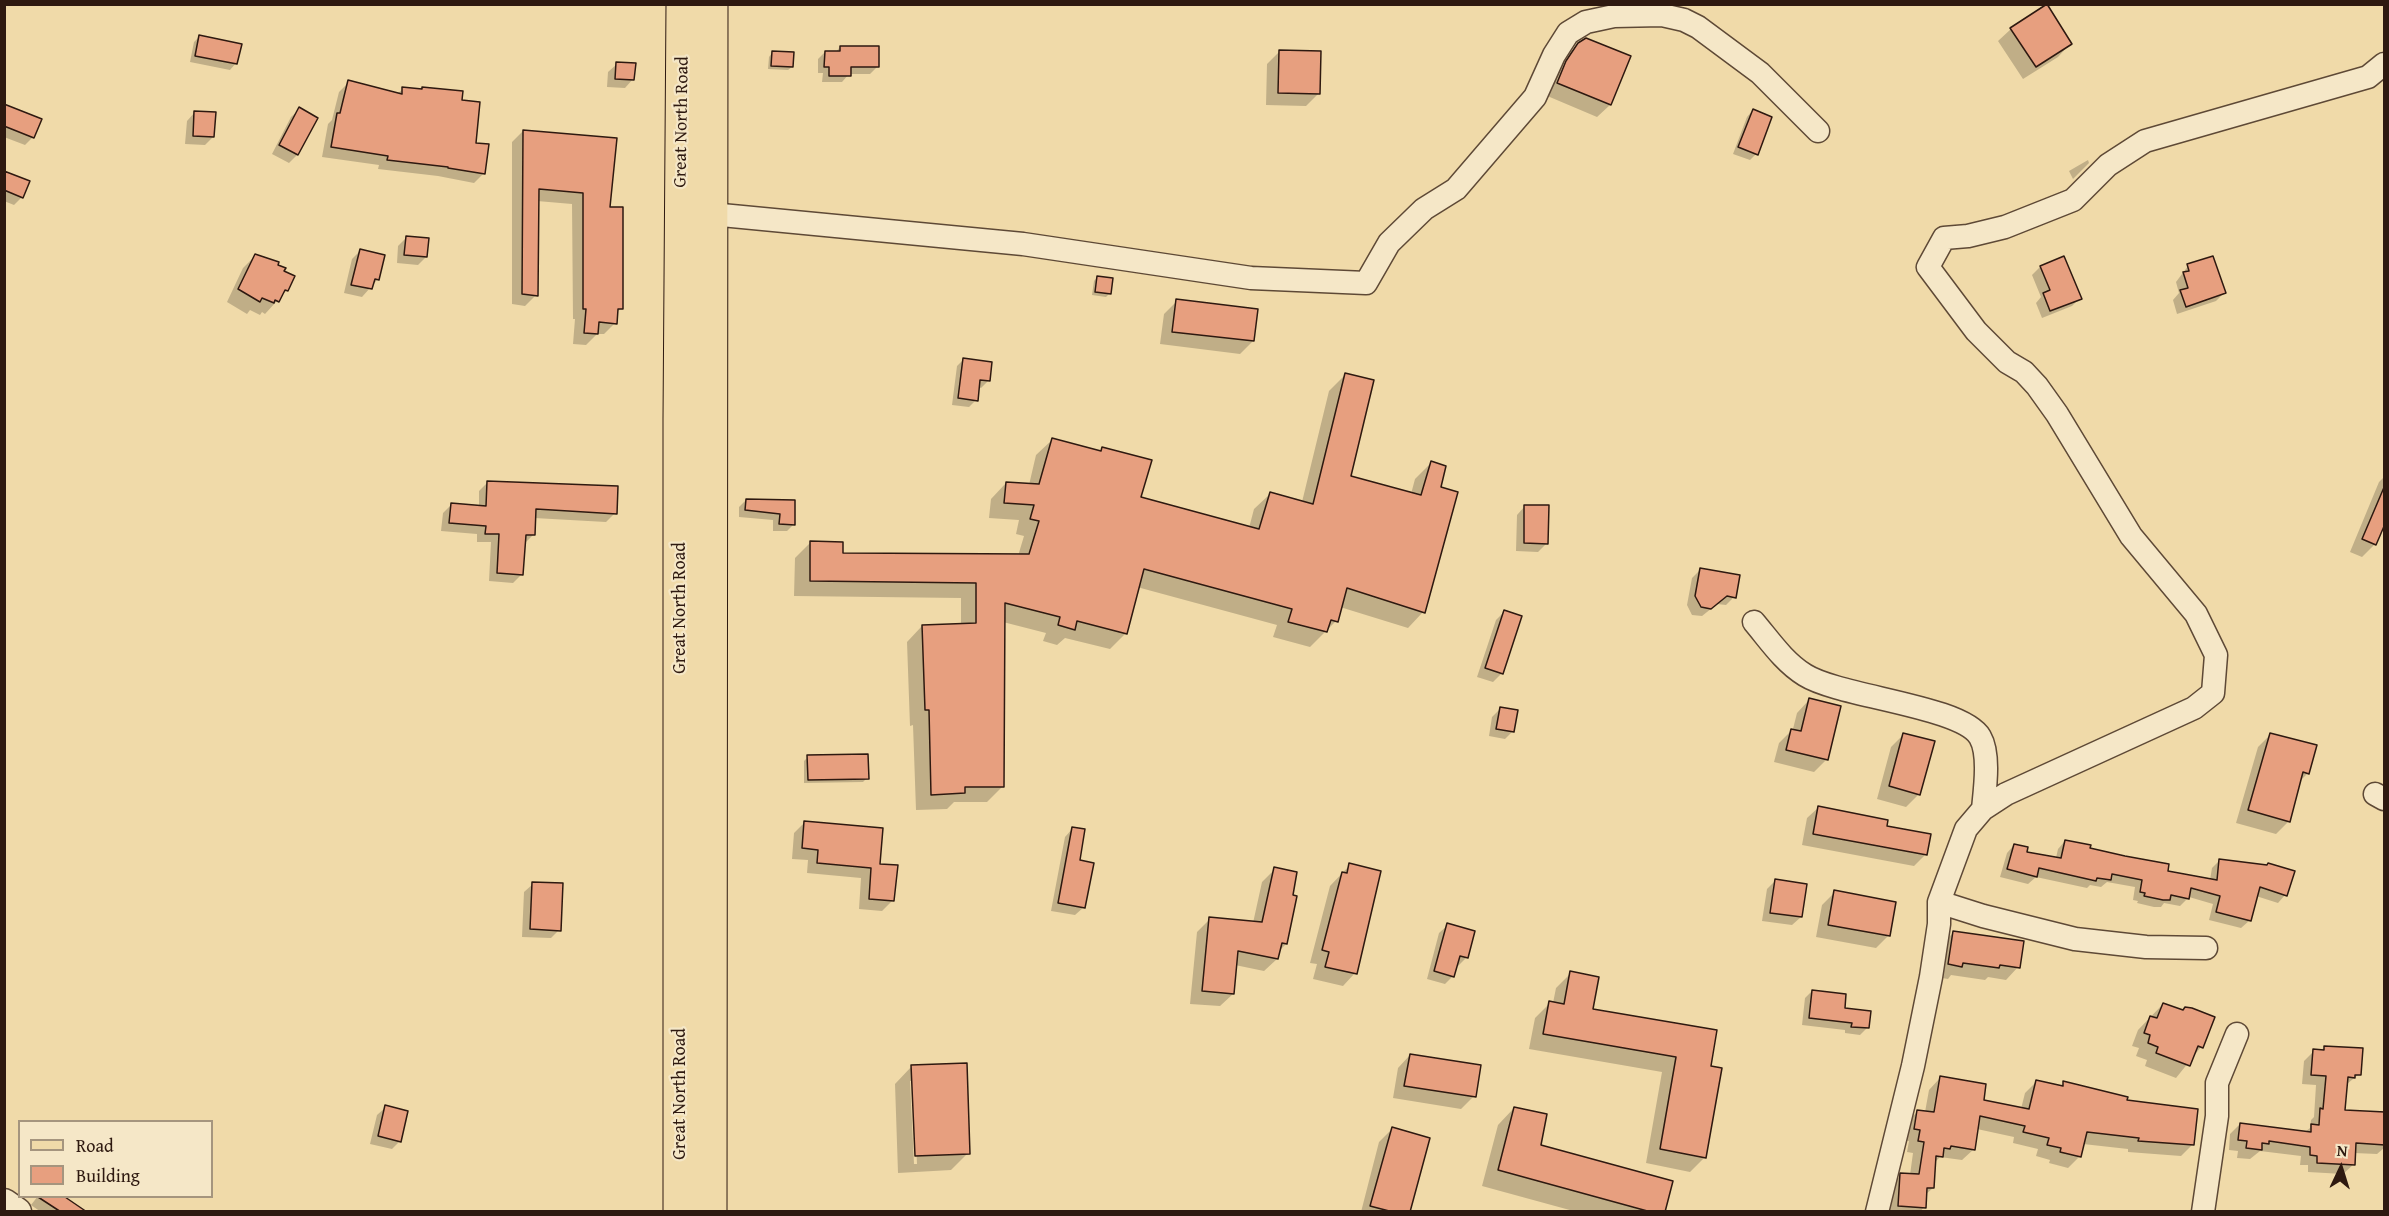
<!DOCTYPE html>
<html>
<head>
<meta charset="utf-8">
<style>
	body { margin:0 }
	#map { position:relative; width:2389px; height:1216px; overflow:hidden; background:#f0daa9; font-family:"Gentium Book Plus",serif }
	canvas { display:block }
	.frame { position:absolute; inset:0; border:6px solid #2e1910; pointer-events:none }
	.legend { position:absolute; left:18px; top:1120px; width:195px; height:78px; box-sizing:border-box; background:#f5e7c7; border:2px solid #a5957e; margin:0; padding:8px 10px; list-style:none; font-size:18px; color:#2e1910 }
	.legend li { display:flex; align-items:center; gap:12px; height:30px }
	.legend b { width:30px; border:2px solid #a5957e }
	.north { position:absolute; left:2311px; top:1138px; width:60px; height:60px; -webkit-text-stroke:4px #f5e7c7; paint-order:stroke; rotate:4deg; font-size:16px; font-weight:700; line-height:24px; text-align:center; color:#2e1910 }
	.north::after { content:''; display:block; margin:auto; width:21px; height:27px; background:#2e1910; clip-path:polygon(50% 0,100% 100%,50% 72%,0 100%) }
</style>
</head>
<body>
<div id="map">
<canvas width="2389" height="1216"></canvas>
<div class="frame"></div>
<ul class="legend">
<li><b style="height:8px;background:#f0daa9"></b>Road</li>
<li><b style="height:16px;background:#e79f7f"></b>Building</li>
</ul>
<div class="north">N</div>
</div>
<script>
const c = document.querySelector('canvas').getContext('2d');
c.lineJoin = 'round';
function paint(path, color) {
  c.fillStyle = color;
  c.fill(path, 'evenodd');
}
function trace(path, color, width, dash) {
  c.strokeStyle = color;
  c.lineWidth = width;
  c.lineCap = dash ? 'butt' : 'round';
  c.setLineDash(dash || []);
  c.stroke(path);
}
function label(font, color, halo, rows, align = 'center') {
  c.font = font + ' "Gentium Book Plus",serif';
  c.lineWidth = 4.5;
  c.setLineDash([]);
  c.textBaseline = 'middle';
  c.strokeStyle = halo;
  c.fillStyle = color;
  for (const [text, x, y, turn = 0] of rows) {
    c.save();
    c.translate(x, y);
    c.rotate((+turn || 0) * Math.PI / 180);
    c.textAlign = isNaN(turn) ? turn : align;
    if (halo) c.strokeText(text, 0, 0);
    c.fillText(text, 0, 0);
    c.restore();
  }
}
const shadow = new Path2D(`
	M2011,29L2070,44L2058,57L2023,79L1998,41Z
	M200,36L236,63L230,70L190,62L194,42Z
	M1579,44L1610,105L1597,117L1545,95L1565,57Z
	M840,47L877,67L870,74H849L842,82H822L823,73H818V59L825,52L835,53Z
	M1280,51L1319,93L1306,106L1266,105L1267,64Z
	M772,53L792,67L788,70L768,69L769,57Z
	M617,64L633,79L625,88L607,87L608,72Z
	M349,82L397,94L403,89L420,91L423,88L461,101L484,173L474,183L438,176L378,169L379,165L322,157L328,124L332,120L339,92Z
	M4,106L33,137L25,145L4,137Z
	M300,109L316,118L297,155L289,163L272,154L291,117Z
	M1753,110L1756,154L1750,160L1733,154L1747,117Z
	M195,112L213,137L205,145L185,144L187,121Z
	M523,131L608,208L621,308L616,314L615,323L604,334H597L586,345L573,344L575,319H573L572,204L537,201L536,295L525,306L512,304V142Z
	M2088,160L2089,163L2073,179L2069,171Z
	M4,172L22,197L14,205L4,201Z
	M406,238L426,257L418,265L397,263L398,246Z
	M360,251L378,279L362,297L344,293L352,259Z
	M256,255L282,272L287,290L265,314L262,312L260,315L250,310L247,314L227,302L243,268Z
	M2063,258L2080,298L2072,306L2042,318L2036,303L2041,297L2032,275L2040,267Z
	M2188,266L2224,293L2216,301L2177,314L2173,300L2179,293L2176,282Z
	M1097,277L1110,293L1106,297L1092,295L1094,281Z
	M1177,301L1253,341L1240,354L1160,344L1164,314Z
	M964,359L988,381L981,388L978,387L976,400L969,407L952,405L957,366Z
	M1345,375L1349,477L1411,494L1415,479L1431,463L1439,488L1423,612L1408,628L1340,607L1336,621L1310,647L1273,637L1277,625L1137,587L1126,633L1110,649L1065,638L1057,645L1043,641L1046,633L1003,622V786L987,802H954L947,809L916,810L913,725L910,726L907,642L922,626L961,625V598L794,596L795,558L811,542L842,555L1018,556L1024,536L1016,534L1019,520L989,518L991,499L1006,483L1029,485L1036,455L1052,440L1099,452L1103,449L1140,498L1249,528L1254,509L1270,494L1302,502L1329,391Z
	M2384,477V520L2374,545L2362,557L2350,552L2379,482Z
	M488,482L615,513L606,522L534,518L533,535L524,544L522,574L513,583L489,581L491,542H477V534L441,531L443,513L452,504L479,507V491Z
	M746,500L794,502V524L787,531H773V520L739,517V507Z
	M1525,506L1547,543L1538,552L1516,551L1517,515Z
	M1701,569L1734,597L1726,605L1717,604L1702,616L1692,615L1687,605L1692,578Z
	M1504,612L1502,673L1493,682L1477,677L1496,620Z
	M1809,700L1827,759L1814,772L1774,762L1779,743L1793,729L1797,713Z
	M1501,708L1513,731L1505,739L1489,736L1492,717Z
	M1904,734L1919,794L1906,807L1877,799L1891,747Z
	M2270,735L2308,773L2300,781L2289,821L2276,834L2236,823L2258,747Z
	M808,757L867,778L863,782L804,783V761Z
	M1819,807L1885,827L1925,855L1914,866L1802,845L1807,818Z
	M805,822L879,865L893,900L882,911L859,909L861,878L807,873L808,860L792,859L794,833Z
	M1073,828L1084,907L1075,915L1051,911L1065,837Z
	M2065,841L2166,873L2210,880L2212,868L2220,860L2285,895L2278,903L2256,896L2249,921L2241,928L2209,920L2213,904L2189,897L2180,906L2164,903L2161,907H2154L2137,903L2138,901L2133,900L2135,887L2107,882L2101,887L2090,885L2087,888L2036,877L2028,884L2000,877L2007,853L2014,845L2025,853L2056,858L2058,849Z
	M1350,865L1355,973L1343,986L1313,979L1317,964L1310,963L1330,886Z
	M1275,869L1286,944L1279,951L1277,959L1264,971L1235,965L1233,994L1220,1006L1190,1004L1197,932L1210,919L1253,923L1262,882Z
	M1775,881L1801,917L1792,925L1762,921L1767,889Z
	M533,884L559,930L551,938L522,937L524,892Z
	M1835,892L1889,935L1876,948L1816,937L1822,905Z
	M1448,925L1473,932L1466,958L1458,966L1456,965L1453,976L1445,984L1427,979L1439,933Z
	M1953,933L2018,967L2006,980L1988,977L1985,980L1951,975L1948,979L1936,977L1941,945Z
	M1571,973L1592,1010L1709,1067L1705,1157L1690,1172L1646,1163L1662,1072L1529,1049L1535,1018L1550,1003H1553L1556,988Z
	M1812,991L1868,1027L1860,1035L1845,1033V1030L1802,1025L1805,998Z
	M2163,1004L2182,1012L2213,1018L2201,1047L2176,1078L2145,1066L2147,1060L2136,1056L2139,1048L2132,1046L2138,1030Z
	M2325,1047L2359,1074L2347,1084L2344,1111L2384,1113V1148L2377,1154L2354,1153V1164L2343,1174L2308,1172V1165H2300L2301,1156L2260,1151L2250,1159L2237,1158L2238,1151L2229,1150L2230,1134L2240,1124L2305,1132L2310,1128L2311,1120L2314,1117L2316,1085L2302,1084L2304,1061L2314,1051H2320Z
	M1410,1055L1474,1096L1461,1109L1393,1098L1398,1068Z
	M912,1066L968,1153L951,1170L898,1173L895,1084ZM910,1081H913L917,1164H914Z
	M1940,1078L1982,1101L2021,1109L2025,1093L2036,1082L2059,1087L2064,1083L2126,1102L2193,1144L2181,1156L2128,1152V1149L2083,1144L2080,1156L2068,1168L2049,1163L2050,1160L2036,1156L2038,1149L2013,1143L2014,1137L1977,1129L1974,1149L1962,1160L1940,1157L1934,1163L1933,1188L1925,1195L1924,1207L1920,1212H1887L1889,1187L1901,1175H1910L1913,1153L1907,1152L1909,1141L1903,1140L1906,1123L1918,1111L1925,1112L1929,1090Z
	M386,1107L400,1141L392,1149L370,1144L377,1115Z
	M1514,1108L1539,1146L1663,1212H1577L1482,1186L1498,1125Z
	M1392,1129L1409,1212H1361L1379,1142Z
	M38,1196H63L85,1212H41L31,1205Z`);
const building = new Path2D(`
	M2047,4L2072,44L2036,67L2010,28Z
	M199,35L242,44L237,64L195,56Z
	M1586,38L1631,56L1611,105L1557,83L1566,61L1578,43Z
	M840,46H879V67H851V76H829V67H824L825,51H840Z
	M1279,50L1321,51L1320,94L1278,93Z
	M772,51L794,52L793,67L771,66Z
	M616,62L636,63L634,80L615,79Z
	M348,80L402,94V87L422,89V87L463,91L462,100L480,102L476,143L489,144L485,174L448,168V167L387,160L388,156L331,147L337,113H340Z
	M4,104L42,119L34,138L4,126Z
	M299,107L318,118L298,155L279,145Z
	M1753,109L1772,117L1758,155L1738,147Z
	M194,111L216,112L214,137L193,136Z
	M523,130L617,138L610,207H623V309H618L617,324L599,322L598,334L584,333L586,309H583V193L539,189L538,296L522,294Z
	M4,171L30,181L23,198L4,190Z
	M406,236L429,238L427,257L404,255Z
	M360,249L385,255L379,280L375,279L372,289L351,285Z
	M255,254L279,262L278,265L286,268L284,271L295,276L288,291L285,290L279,302L275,300L274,303L262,298L260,302L238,289Z
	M2064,256L2082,299L2050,311L2043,293L2050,290L2040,266Z
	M2213,256L2226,293L2186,307L2180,290L2188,288L2183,272L2189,271L2187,264Z
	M1097,276L1113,278L1111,294L1095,292Z
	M1176,299L1258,309L1254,341L1172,332Z
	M963,358L992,362L990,381L980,380L978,401L958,398Z
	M1345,373L1374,380L1351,476L1421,495L1431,461L1446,466L1441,487L1458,492L1425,613L1347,588L1338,622L1331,620L1327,632L1288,622L1292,609L1144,569L1127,634L1077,621L1075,630L1058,625L1060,617L1005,603L1004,787H965V793L931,795L929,710H925L922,625L976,623V583L810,581V541L843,542V553L1029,554L1039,521L1030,519L1034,505L1004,503L1006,482L1039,484L1052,438L1101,451L1102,447L1152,460L1141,497L1259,529L1270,492L1313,504Z
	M487,481L618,486L617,514L536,509L535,535H526L523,575L497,573L499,534H485L486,526L449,523L451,503L486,506Z
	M2385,485V524L2376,545L2362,539Z
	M746,499L795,500V525L779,524L780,514L745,510Z
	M1524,505H1549L1548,544L1524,543Z
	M1700,568L1740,575L1736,598L1727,596L1711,609L1701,607L1695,596Z
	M1504,610L1522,616L1503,674L1485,668Z
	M1809,698L1841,706L1828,760L1786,750L1791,729L1801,731Z
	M1500,707L1518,710L1514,732L1496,729Z
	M1903,733L1935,741L1920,795L1889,786Z
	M2270,733L2317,745L2309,774L2303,772L2290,822L2248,810Z
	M868,754L869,779L808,780L807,755Z
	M1818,806L1888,820L1887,826L1931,834L1927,855L1813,834Z
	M804,821L883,828L880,864L898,865L894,901L869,899L871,868L817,863L818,850L802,848Z
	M1072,827L1085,829L1080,860L1094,863L1085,908L1058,903Z
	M2065,840L2091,845L2090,848L2125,856L2169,864L2168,871L2217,880L2219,859L2267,865L2268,863L2295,871L2287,896L2260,887L2251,921L2216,912L2220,896L2191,888L2189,899L2171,895L2170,900H2163L2144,896L2145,893L2140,892L2142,880L2112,874L2111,880L2097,878L2096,881L2039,868L2037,877L2007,869L2014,844L2028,847L2027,852L2061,858Z
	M1349,863L1381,871L1357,974L1325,967L1329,952L1322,950L1342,872L1347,873Z
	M1274,867L1297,872L1293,895L1297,896L1287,944L1282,943L1278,959L1238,951L1234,994L1202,991L1209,917L1262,922Z
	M1775,879L1807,884L1802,917L1770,913Z
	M532,882L563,883L561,931L530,929Z
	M1834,890L1896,902L1890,936L1828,925Z
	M1447,923L1475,931L1468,958L1460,956L1454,977L1434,971Z
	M1953,931L2024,941L2020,968L2000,965L1999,968L1963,963L1962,967L1948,964Z
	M1570,971L1599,977L1593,1009L1717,1030L1711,1066L1722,1068L1706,1158L1660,1149L1676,1057L1543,1034L1549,1001L1564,1004Z
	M1812,990L1846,994L1845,1008L1871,1011L1869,1028L1851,1027L1852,1023L1809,1018Z
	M2163,1003L2183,1010L2185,1007L2192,1008L2215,1017L2203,1048L2198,1046L2190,1066L2156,1053L2158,1047L2148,1043L2150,1035L2144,1033L2150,1016L2157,1018Z
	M2324,1046L2363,1048L2361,1075H2355V1078L2348,1077L2345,1110L2385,1112V1145L2356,1143L2355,1165L2317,1163V1156L2310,1155V1147L2269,1141V1144L2262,1143V1150L2246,1148L2247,1141L2238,1140L2240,1123L2311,1132V1124L2319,1125L2320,1108L2323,1109L2326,1076L2311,1075L2313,1049L2324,1050Z
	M1410,1054L1481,1065L1476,1097L1404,1086Z
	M967,1063L970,1154L915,1156L911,1065Z
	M1940,1076L1986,1084L1984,1100L2029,1109L2036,1080L2063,1086V1081L2128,1097L2127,1100L2198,1109L2194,1145L2138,1141L2139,1138L2087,1132L2081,1157L2060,1152L2061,1148L2047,1145L2049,1138L2023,1132L2025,1126L1980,1116L1975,1150L1951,1146L1950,1149L1944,1148L1943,1157L1936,1156L1934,1188H1927L1926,1208L1898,1206L1900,1173L1919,1174L1924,1142L1918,1141L1920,1130L1914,1129L1917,1110L1934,1112Z
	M385,1105L408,1111L401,1142L378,1136Z
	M1514,1107L1547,1114L1541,1145L1673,1181L1665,1212H1651L1498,1170Z
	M1392,1127L1430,1138L1410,1212H1393L1370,1206Z
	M38,1197H65L87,1212H61Z`);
const minor = new Path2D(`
	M711,214L1023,244L1251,278L1366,283L1389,243L1424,209L1456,189L1535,97L1554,55L1568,33L1586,22L1614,16L1662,15L1684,20L1698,27L1760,73L1818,131
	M1754,622C1770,641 1784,662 1805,675C1840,697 1962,706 1980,737C1990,754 1985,789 1983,809
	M2375,794L2384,799
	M1939,902L1983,916L2075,939L2146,947L2206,948
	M1877,1212L1913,1066L1931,977L1939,924V902L1966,829L1983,809L2006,794L2194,708L2213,693L2216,655L2196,614L2131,536L2057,414L2037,386L2024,372L2007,362L1976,331L1928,267L1944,238L1968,236L2005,227L2073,200L2108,165L2145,141L2368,77L2384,64
	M2203,1212L2217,1116V1083L2237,1034`);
const tertiary = new Path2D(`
	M4,1203L17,1212`);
const primary = new Path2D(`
	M680,1212V418L683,4
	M710,1212L711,4`);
const streetNames = [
	["Great North Road",682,122,-89],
	["Great North Road",680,608,-90],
	["Great North Road",680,1094,-90]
];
paint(shadow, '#0003');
paint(building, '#e79f7f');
trace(building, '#2e1910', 1.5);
trace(minor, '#5e4936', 25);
trace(tertiary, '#5e4936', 31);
trace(primary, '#2e1910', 35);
trace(minor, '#f5e7c7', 22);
trace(tertiary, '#f5e7c7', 28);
trace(primary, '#f0daa9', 33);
label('18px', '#2e1910', '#f5e7c7', streetNames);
</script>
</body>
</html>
